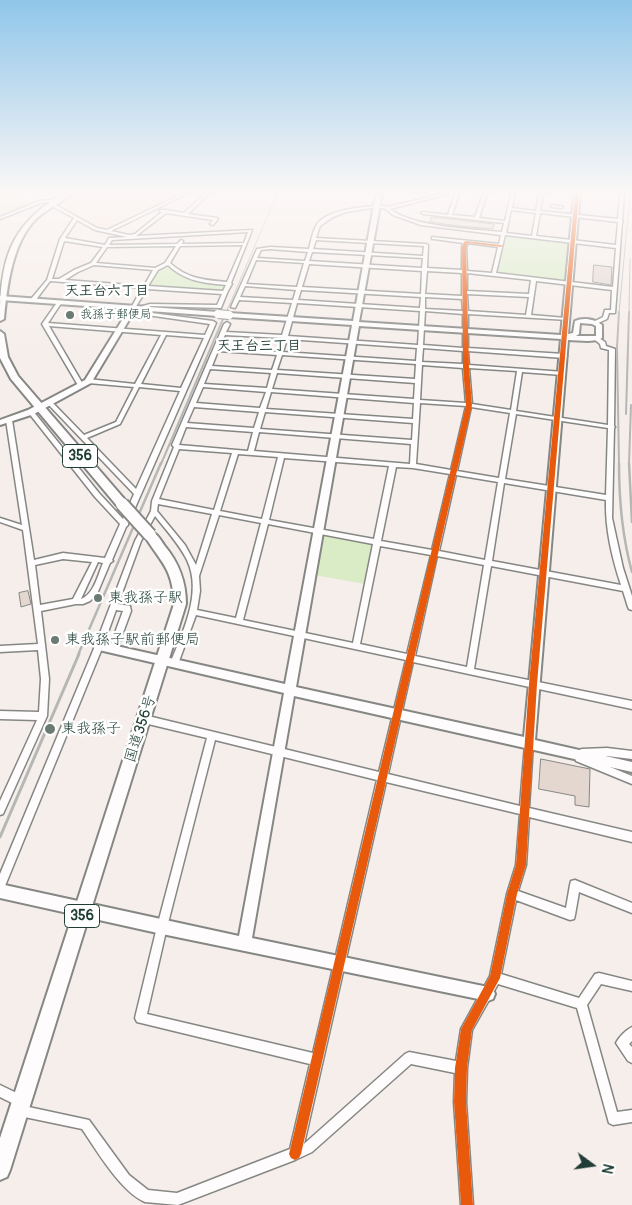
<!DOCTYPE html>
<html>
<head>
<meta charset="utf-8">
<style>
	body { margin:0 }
	#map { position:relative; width:632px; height:1205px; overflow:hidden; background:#f6eeea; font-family:Pangolin,sans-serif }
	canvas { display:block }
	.north { position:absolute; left:567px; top:1140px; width:50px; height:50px; -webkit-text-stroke:4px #fff; paint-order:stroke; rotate:104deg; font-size:14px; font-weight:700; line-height:20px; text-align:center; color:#1f3d34 }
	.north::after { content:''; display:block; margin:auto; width:18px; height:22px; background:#1f3d34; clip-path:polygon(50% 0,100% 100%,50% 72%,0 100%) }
</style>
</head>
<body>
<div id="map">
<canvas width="632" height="1205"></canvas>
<div class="north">N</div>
</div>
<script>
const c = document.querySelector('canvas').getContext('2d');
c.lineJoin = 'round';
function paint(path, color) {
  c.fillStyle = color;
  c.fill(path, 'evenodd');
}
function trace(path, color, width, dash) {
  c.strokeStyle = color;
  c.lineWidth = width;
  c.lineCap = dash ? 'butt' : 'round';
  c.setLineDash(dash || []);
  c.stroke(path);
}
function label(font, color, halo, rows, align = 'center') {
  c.font = font + ' Pangolin,"Klee One",sans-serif';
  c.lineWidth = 5;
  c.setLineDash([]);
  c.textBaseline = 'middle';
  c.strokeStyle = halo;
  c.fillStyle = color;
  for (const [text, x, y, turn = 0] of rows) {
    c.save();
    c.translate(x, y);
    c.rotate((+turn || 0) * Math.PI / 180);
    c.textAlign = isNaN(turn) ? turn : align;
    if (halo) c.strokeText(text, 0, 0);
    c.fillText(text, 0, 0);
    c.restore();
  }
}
const built = new Path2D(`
	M72,194H183L105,231L92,227L55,204Z`);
const green = new Path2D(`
	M0,194H13L17,199L28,205L0,216Z
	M506,236L570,243L566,281L497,273Z
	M168,265C184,282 206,281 228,284L225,293L147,287L157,269Z
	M321,535L374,545L365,584L314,575Z`);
const building = new Path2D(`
	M432,217L494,224L493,229L459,226L430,222Z
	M594,265L612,267L611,285L593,282Z
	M28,591L31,604L21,607L19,593Z
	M541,759L590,769L589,807L575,805V796L539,789Z`);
const minor = new Path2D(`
	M182,194H187L111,231L129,235L135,234L162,212H160V210H166L184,213L205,194H209L188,214L217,218L218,219L213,225L210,224L213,220L166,213L136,236L252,230L231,283L232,284C228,289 224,301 221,308L151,306L143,308V306L150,304L217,305L222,294L147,289L135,308L133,309L131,308L142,288L50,281L35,301H31V299L47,280L60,239L74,218L50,205V203H52L97,228L107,230ZM77,220L95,230L127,237L109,238L105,245L65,238ZM248,232L244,243L182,244L183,241L181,240L177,244L109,245L112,240ZM64,241L103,247L91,263L74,270L59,279H52ZM243,245L227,282C204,280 188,279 170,263L180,246ZM176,246L165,263L155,268L96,263L107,247ZM94,265L153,270L144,286L65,280L78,272ZM168,265C184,281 204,283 226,285L223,291L148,286L158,270Z
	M442,194H449L390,209C412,227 472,229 502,232L504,223L423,214L421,213L423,212L448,215L455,194H459L452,215L475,217L483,194H487L479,218L505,221L511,194H515L512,208L536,211L539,194H543L540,211L618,219L620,194H624L622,220L623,221L622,222L615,313H609L607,319L596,324L593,322L603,317L605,310H611L612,290L536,281L531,315L566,318H568V320L468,314V348L564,354L567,356L564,358L468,351L469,365L564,372V374L562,375L522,372L516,411L608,425L609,350L601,348L600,344L594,339L599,338L605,342L606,346L615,349L614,426L615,427L614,428L612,518L623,568L632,596V610L629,609L628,607L623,591L491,566L474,669L632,701V709L413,662L388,774L520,806L525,744L526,741L529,740L532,741L533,744L529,808L632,832V842L529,817L526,865L518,891L566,908L570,885L571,881L575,880L632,903V913L579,892L575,915L574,919L570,920L516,900L501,974L579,998L595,974L599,973L632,981V991L601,984L587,1005L617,1112L632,1110V1122L613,1125L609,1123L577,1008L498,984L472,1030L467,1068L466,1102L473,1205H461L454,1102L455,1073L411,1064L312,1152L295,1160L178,1205L145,1202C121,1192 97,1151 82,1129L15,1115L13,1111L15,1107L18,1106L0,1097V1085L25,1097L27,1101L25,1105L24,1106L89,1120L129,1175L148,1190L177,1193L290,1149L310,1064L137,1022L135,1018L157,927L207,738L144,723L141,722L140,719L141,716L144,715L379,772L406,660L196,615L178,664L177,666L174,667L171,666L170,664C182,633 203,593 187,560C179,544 166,530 155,516L141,541L118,604L130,606L131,611L117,649L116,651H110L109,649L123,611L116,610L103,646L5,886L4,890L0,891V874L95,646L135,541L151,511L152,501L174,447L172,445L224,324L227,322L230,324L226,332L282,335L292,303L239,300L235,308L231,307L257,249L270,247L309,249C311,241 312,234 316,226C323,211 359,207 375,206L374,205L376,204L387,207ZM378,207L386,209L393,215L421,225L501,235L499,244L432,237V239H434L463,243L462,247V270L427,268L428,245L426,244L316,238L320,226L333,217L346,212ZM511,210L536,213L532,236L506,233ZM540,213L618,222L616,245L536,236ZM505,235L616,248L613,287L496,273ZM316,240L424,246L423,256L313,249ZM468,243L498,247L492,273L467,271L466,247ZM270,249L308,252L305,261L257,258L261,250ZM312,252L423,258L422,268L309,261ZM256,260L304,263L297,287L246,284ZM309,264L422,271L421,294L302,287ZM427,271L462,273V296L425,294ZM467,273L531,280L529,294L467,291ZM245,286L296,290L293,300L240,297ZM301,290L421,297L420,308L298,300ZM467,294L529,297L526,315L468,311ZM425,297L462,299L463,311L425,309ZM297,303L420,311L418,345L288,336ZM425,311L463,314V348L423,345ZM225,335L282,338L278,352L219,348ZM287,339L417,348L416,361L283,352ZM423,348L463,351V364L422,362ZM218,351L277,355L272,370L212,366ZM282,355L416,364L415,379L277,370ZM422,365L463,368L466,403L420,400ZM469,368L517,371L511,410L472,404ZM210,369L271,373L267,388L204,384ZM277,373L415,383L414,399L272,389ZM203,387L266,392L260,408L196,403ZM271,392L414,403L413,419L266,409ZM420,403L466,406L451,470L416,464ZM194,407L259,412L254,428L187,423ZM471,407L510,413L499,478L457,471ZM265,412L413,423L412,440L260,429ZM516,414L608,428L606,495L505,479ZM186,427L253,432L248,451L179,445ZM259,432L411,444L410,464L254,451ZM179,449L232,453L214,510L159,499ZM238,454L278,457L262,519L220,511ZM284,458L389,466L374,539L269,520ZM396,467L413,468L450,474L432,550L381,541ZM456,475L498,482L485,560L439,551ZM504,483L606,500C605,528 612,558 621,585L492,561ZM158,504L212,514L196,565L185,545L157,511ZM219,515L261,523L236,618L197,610L200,591L199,576ZM268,524L373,544L353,643L243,620ZM380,546L431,555L407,654L360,644ZM437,556L484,565L467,667L415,656ZM215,740L377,780L313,1053L147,1014L167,927ZM386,782L520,814L516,865L507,894L490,976L461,1029L456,1061L409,1052L405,1054L304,1144Z
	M55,199L57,200L56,201L41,203L0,219V217L39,201Z
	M553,205L563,207L561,208L552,207L551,206Z
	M58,301L62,302L48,323L205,335L210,324L147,315L149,309L151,308L153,309L152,313L213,321L216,323L128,524V525L126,527L112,560L113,561L110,563L97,594L90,601L83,604H76L41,611L49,679L47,716L3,814L0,815V801L37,720L0,719V711L39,712L41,679L38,650L0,652V646L38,644L23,530L0,522V518L22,525L6,420L9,418L12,420L34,560L63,553L105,558L120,524L95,497L28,412L29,411H33L99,493L123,519L134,494L46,402L47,401H51L84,435L116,422L134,387L88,383L85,381L88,379L135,384L161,335L49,326L84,386L83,387H79L42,324ZM166,335L204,338L181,388L141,384ZM139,387L180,391L136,489L87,438L120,424ZM63,559L92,562L73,599L40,605L35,565ZM98,562L103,563C98,575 94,594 81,599Z
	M607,748L632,751V759L607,756L586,757L632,776V784L576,761L575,758L576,755L578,754L579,750L582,749Z
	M632,1027V1041L629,1044L632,1047V1063L628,1061L616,1043C619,1037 626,1030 632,1027Z`);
const tertiary = new Path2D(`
	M376,194H382L359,322L561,335L574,194H580L568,334L573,333L575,321C583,317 595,319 602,325V338C593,343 579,340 568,340L535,740L632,762V772L294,696L252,938L488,987L493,989L495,994L493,999L488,1001L162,934L0,898V884L239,936L284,693L99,650L95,649L94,646L95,643L99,642L285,684L352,325L229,317L226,315L229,313L353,321ZM580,323L592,324L596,326V336H576L579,334ZM359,326L561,339L524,737L296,687Z
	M0,296L218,312L221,314L218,316L135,310L91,383L34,414L0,425V420L28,410L85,380L129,309L0,300Z`);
const trunk = new Path2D(`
	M63,194H71C61,203 47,209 37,218C12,242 7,287 4,319L0,321C0,262 9,225 63,194Z
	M0,331L4,334L8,357L18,376L126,501L128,504L126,507H118L11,379L0,358Z
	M150,531C157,533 160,539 164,545C179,563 186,581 186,604L10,1170L7,1177L0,1180V1138L174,604C173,568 161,563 144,535Z`);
const railFar3 = new Path2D(`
	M226,313L277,194
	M619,313L630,194
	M629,313L630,259`);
const railFar2 = new Path2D(`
	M626,414L629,312
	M161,464L226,312
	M619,464L617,347L619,312
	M629,464L631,405`);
const railFar1 = new Path2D(`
	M619,463C619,500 622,536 632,572
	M629,463L632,522
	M78,655L161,463`);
const rail = new Path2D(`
	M0,837L79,654`);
const tertiaryBridge = new Path2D(`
	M218,314L229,315`);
const trunkBridge = new Path2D(`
	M122,504L150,535`);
const cycleway = new Path2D(`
	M575,194H579L537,684L526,865L517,894L500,978L472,1030L467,1068L466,1102L473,1205H461L454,1102L455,1068L461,1029L490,976L507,894L516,865L529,684Z
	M466,241L501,245L503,246L501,247L468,243L466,247L469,367L472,405L301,1154L299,1158L295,1160L291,1158L289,1154L466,405L463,367L462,247L464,242Z`);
const markers = [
	[70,315,5,"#6a7b74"],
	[98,598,5,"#6a7b74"],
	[55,640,5,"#6a7b74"],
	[50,729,6,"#6a7b74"]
];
const farPoinames = [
	["我孫子郵便局",80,315]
];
const farNeighbourhoodnames = [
	["天王台六丁目",107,291],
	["天王台三丁目",259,346]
];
const shields = [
	[80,456,35],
	[82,916,35]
];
const shieldNames = [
	["356",80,456],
	["356",82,916]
];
const poiNames = [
	["東我孫子駅",108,598],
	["東我孫子駅前郵便局",65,640],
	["東我孫子",61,729]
];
const streetNames = [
	["国道356号",141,729,-72]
];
paint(built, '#f8e6dc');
paint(green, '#d9ecc5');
paint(building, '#e3d7cf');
trace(building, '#858784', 1);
trace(minor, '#858784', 3);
trace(tertiary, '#858784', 4);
trace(trunk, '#858784', 4);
paint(minor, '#fefcfc');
paint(tertiary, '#fefcfc');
paint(trunk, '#fefcfc');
trace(railFar3, '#b5b7b5', 1);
trace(railFar2, '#b5b7b5', 2);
trace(railFar1, '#b5b7b5', 2.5);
trace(rail, '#b5b7b5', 3);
trace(tertiaryBridge, '#858784', 10, []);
trace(trunkBridge, '#858784', 16, []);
trace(tertiaryBridge, '#fefcfc', 8);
trace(trunkBridge, '#fefcfc', 12);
paint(cycleway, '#e8590c');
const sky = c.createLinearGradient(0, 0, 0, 363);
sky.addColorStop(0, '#90c6ea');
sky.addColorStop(0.53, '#fbf7f6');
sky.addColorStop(1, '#fbf7f600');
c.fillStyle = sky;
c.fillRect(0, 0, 632, 363);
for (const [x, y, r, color] of markers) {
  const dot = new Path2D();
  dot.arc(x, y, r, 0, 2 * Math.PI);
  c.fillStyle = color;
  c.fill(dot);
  trace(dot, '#fff', 2);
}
label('12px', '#1f3d34', '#fff', farPoinames, 'left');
label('bold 14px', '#1f3d34', '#fff', farNeighbourhoodnames);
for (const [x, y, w] of shields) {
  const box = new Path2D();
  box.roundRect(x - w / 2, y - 11.5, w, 23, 4);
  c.fillStyle = '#fff';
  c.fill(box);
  trace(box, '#1f3d34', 1);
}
label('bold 14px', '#1f3d34', null, shieldNames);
label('15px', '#1f3d34', '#fff', poiNames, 'left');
label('15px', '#1f3d34', '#fff', streetNames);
</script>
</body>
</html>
